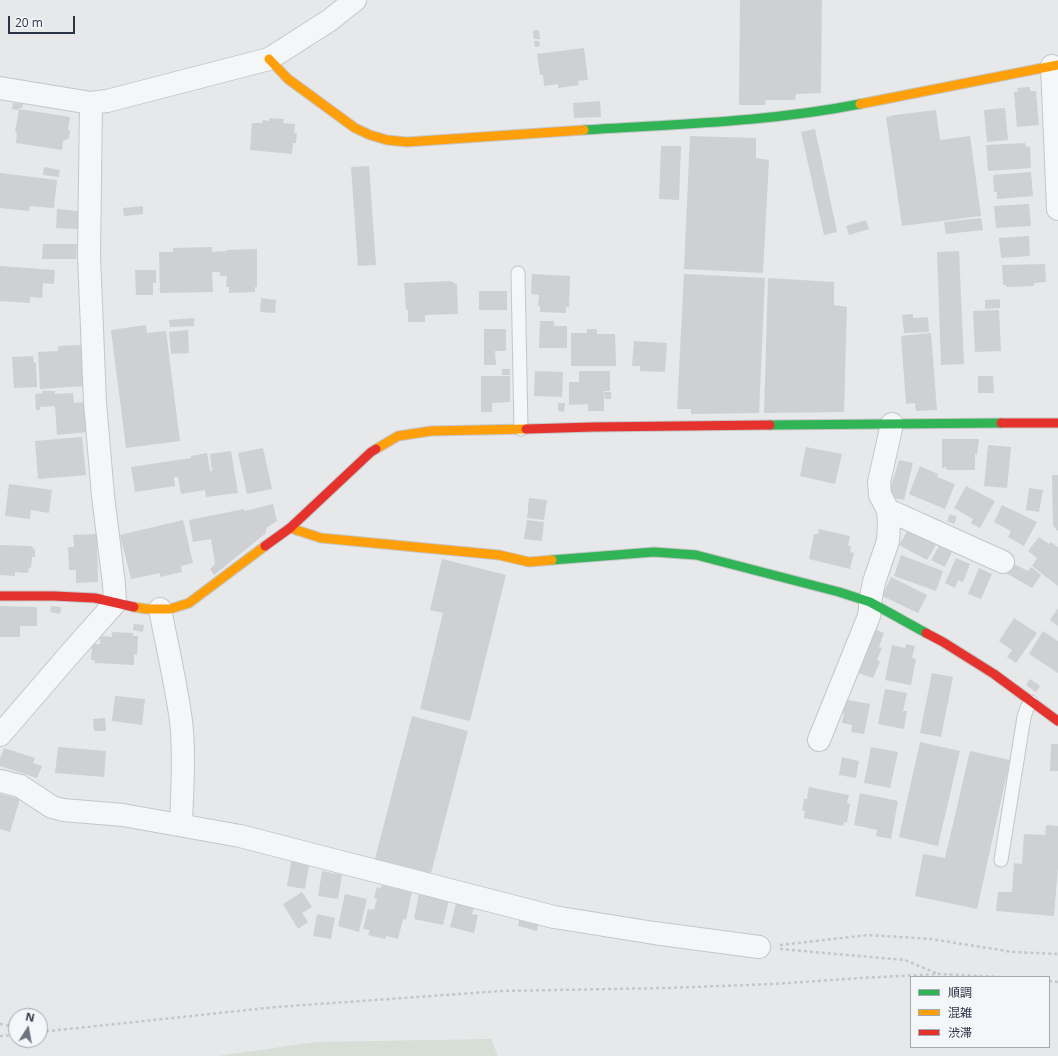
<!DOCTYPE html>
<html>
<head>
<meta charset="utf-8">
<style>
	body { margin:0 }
	#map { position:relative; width:1058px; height:1056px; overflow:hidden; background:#e6e8ea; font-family:"Open Sans","Noto Sans JP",sans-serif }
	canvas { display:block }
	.legend { position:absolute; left:910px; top:976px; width:140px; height:72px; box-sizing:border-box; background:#f4f6f9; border:1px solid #a4a8b1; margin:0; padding:5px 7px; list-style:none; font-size:12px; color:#2b3445 }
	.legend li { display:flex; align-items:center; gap:8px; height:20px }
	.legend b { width:20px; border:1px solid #a4a8b1 }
	.north { position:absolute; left:8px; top:1008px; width:40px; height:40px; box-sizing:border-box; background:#f4f6f9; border:1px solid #a4a8b1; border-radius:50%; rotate:11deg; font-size:11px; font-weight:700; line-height:16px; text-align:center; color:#2b3445 }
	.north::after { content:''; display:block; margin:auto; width:14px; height:18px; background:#6c737f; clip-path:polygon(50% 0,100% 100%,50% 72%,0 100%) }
	.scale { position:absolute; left:8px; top:16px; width:67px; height:18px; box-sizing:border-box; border:2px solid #2b3445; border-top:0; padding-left:5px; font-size:12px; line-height:14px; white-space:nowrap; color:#2b3445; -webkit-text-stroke:3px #f4f6f9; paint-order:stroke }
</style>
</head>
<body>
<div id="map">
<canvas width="1058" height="1056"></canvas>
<ul class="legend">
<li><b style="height:5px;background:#30b455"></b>順調</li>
<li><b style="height:5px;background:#ff9f0a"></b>混雑</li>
<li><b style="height:5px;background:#e5322d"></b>渋滞</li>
</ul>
<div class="north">N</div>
<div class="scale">20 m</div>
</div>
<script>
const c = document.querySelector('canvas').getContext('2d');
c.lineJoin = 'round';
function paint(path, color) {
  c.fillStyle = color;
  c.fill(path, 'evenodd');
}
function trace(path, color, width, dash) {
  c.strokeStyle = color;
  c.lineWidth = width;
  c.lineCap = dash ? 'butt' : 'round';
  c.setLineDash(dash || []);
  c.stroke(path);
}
const green = new Path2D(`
	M491,1039L498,1056H218L316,1042Z`);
const building = new Path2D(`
	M740,0H822L821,93L796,94L795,100H766L765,105H739Z
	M539,30L540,39H534L533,31Z
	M534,41H539L540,46L535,47Z
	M584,48L588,80L578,81L579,85L558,88V84L544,86L543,75H540L537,54Z
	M1030,87V91H1036L1039,125L1017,127L1014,92H1018L1017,88Z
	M600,101L601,117L574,118L573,103Z
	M13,103L23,104L22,108H19L18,110L12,109Z
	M1005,108L1008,140L987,142L984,110Z
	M19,109L70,117L68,130H70L69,138L63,141L62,150L16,143L17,133L15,132Z
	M936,110L940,140L970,136L981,216L902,226L886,117L895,115Z
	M269,118L284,119L283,123L295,124L294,133H297L296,143H293L292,154L250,150L252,123H262L263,120L269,121Z
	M815,129L837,232L824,235L801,132Z
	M690,136L756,138V158L769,160L763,273L684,269Z
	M1025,143L1026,147L1030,146L1031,168L988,171L986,145Z
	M661,146H681L679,200L659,199Z
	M369,166L376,265L358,266L351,167Z
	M44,167L60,170L59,177L43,175Z
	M1031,172L1033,196L997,199V192H994L993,175Z
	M0,173L57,180L54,208L30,206L29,211L0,208Z
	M1029,204L1031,226L996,228L994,206Z
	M143,206V214L124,216L123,208Z
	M57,209L79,211L78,229L56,228Z
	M981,218L983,230L946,234L944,222Z
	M866,220L869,229L849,235L846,226Z
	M1029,236L1030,256L1001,258L999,238Z
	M43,244H77L76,259H42Z
	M212,247V252L227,251V250L257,249V287H255V292L229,293V287H226L227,276H220V272H212L213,292L160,293L159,252H173V248Z
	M959,251L964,364L941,365L937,252Z
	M1045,264L1046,282L1034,283V286L1006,287V285H1003L1002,265Z
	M0,266L55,270L54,284L43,283L42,298L30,297V303L0,301Z
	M135,270H156V283H153V295H136Z
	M532,274L570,276L569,307H566V313L540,312V306H538L539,295L531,294Z
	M684,274L765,278L759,413L691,414V409H677Z
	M768,278L834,282V305L847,307L844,412L764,413Z
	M451,281L457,285L458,314L425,315V322H408V310H406L404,283Z
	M479,291H507V310H479Z
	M261,298L276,300L275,313L260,312Z
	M1000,299V308L985,309V300Z
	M999,310L1001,351L975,352L973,311Z
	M913,314V318L928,317L929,332L904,333L902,315Z
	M194,318V326L170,327L169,320Z
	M540,321H554V326H567V348H539Z
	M146,325L147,333L166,331L180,441L126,448L111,330Z
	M484,329H506V351H495L496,365H484Z
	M587,329H597V334H615L616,366H571V333H587Z
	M188,330L189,353L171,354L169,332Z
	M931,333L937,410L916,411L915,403L906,404L901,336Z
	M634,341L667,343L665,372L640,371V366H632Z
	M81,345L84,386L40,389L38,352L58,351V346Z
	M33,356L34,363H36L37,387L14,388L12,357Z
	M502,369H510V375H502Z
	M535,371L563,372L562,397L534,396Z
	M579,371H610V391H604V411H588V404L569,405V382H579Z
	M481,376H510V402L492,403V412H481Z
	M978,376H993L994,393H978Z
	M42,391H55V394L73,393L74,403L85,402L88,432L57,435L55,406L40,407V410H36L35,394L43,393Z
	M604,392H611V399H605Z
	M558,403H565L564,412L558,411Z
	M82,437L86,475L38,479L35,441Z
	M942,439H979L977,455L975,454V470H947L946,467L942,468Z
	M988,445L1011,447L1007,488L984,486Z
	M806,447L842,454L835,484L800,476Z
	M263,448L272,489L247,494L238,453Z
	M231,451L238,493L206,497L205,490L181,494L178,477H174L175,486L135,492L131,467L191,458V456L207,453L210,471H212L210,454Z
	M899,460L913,463L904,500L892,498L890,490Z
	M920,466L938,474L937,477L955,484L945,509L909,494Z
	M1052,475H1058V531L1053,526Z
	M9,484L52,490L49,513L31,510L30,519L5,516Z
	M966,486L995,501L980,528L971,523L973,519L954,508Z
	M1029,488L1043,490L1039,512L1026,510Z
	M529,498L547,500L544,520L527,518Z
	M273,504L277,521L266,528V533L214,575L210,569L215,564L211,539L193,542L189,520L244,509L245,511Z
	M1002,505L1037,522L1024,546L1008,537L1011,531L994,522Z
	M950,514L957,517L954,524L947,521Z
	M183,520L193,563L181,566L182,572L160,577V573L131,579L120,535Z
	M527,520L544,522L542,541L524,539Z
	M819,529L850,536L848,546H851L850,552L854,553L850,569L809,559L814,534H818Z
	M908,530L936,545L927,560L899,545Z
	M97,534L98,582L76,583V570H69L68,547H74L73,535Z
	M1039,537L1049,544L1051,542L1058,547V586L1032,566L1037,558L1028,551Z
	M0,545L31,546L35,550V557H32L31,568H29L28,573L15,572V576L0,575Z
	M939,546L952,552L945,567L931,560Z
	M901,555L943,571L936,591L894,576Z
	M956,558L970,564L963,582L958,580L955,588L945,583Z
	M442,559L506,575L470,721L420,709L443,613L430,610Z
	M1012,563L1028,571L1031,567L1041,575L1032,588L1006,573Z
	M979,568L992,574L981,599L968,594Z
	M891,577L927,595L918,613L882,596Z
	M0,606L37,607V626H20V637H0Z
	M51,606L61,607L60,614L50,612Z
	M1058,608V626L1050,620Z
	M1014,618L1037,633L1016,663L1007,657L1012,650L999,641Z
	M134,624L144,625L143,632L133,630Z
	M871,628L884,633L879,647L882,648L877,660L880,662L873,678L855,672Z
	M1043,631L1058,641V673L1029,654Z
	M112,632L133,633V636H138L137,655L134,654V665L94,663L95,660H91L92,644H100V636L112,637Z
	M906,644L915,646L912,658L916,659L911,685L885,680L892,645L905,648Z
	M932,673L953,677L941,737L920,733Z
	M1030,679L1040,686L1036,692L1026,685Z
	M885,689L907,693L903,711H907L904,729L878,724Z
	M115,696L145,699L142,725L112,721Z
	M843,699L870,704L864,734L851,732L852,725L842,723L844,713L841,712Z
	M412,716L468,731L431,873L375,859Z
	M105,718L106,731H94L93,719Z
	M920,742L960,751L938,846L899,837Z
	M1051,744H1058V771H1050Z
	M58,747L106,751L104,777L55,773Z
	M871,747L898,752L890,788L864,783Z
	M4,748L35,758L33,763L42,766L37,778L0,766V759Z
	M970,751L1010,760L977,909L915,896L923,854L945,858Z
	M842,757L859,761L856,778L839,775Z
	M809,787L849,795L847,803L850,804L847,823L844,822L843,826L804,818L805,811H802L804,799H807Z
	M860,793L898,801L891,839L876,836L877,830L854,825Z
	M0,794L20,799L10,832L0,829Z
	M1046,825L1058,826V867L1054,916L996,911L998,892H1012L1014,863L1022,864L1024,834L1045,835Z
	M292,857L310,860L305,889L287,886Z
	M322,871L342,875L338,899L318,896Z
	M382,885L412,892L406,920L403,919L398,939L386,936L385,939L368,935L370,930L363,929L368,909L374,910L377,898H374L377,887L381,888Z
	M302,892L312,907L302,913L308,922L298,929L283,904Z
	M419,893L449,900L443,925L414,919Z
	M345,894L367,899L359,932L338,926Z
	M456,903L474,907L472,914L478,915L474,933L450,927Z
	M317,914L335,918L331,939L313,936Z
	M520,917L539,921L537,931L518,926Z`);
const path = new Path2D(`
	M780,945L868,935L931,939L1013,952L1058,954
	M780,949L905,960L936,973
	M1049,981L1058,982
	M0,1024L16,1027
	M40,1032L276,1007L501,991L665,988L773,984L861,978L939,974L1000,977
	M0,1036L16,1035`);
const lane = new Path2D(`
	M518,273L521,429
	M1001,860L1024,717L1027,708L1031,702`);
const street = new Path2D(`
	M1052,66L1058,209
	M0,88L91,103L107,101L269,59L330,20L355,0
	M888,510L1003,562
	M160,609C167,646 176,683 181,721C185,755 182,791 181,825
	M0,735L69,655L115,603L114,584L103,496L95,402L89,256L91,103
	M819,740L869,616L870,609V602L874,582L888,541L889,525L888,510L880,495L879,482L892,424
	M0,781L20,786L52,807L63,810L123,815L240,836L554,917L654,933L759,947`);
const fast = new Path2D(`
	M584,130C676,124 769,122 860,104
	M770,425L1001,423
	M552,560L654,552L696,555L839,592L870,602L926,633`);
const slow = new Path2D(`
	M269,59L288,79L355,128L370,135L387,140L407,142L584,130
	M860,104L1058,65
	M376,449L398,436L431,431L526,429
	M290,528L321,538L499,555L529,562L552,560
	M134,607L147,609H170L189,603L265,546`);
const jam = new Path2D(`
	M1001,423H1058
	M526,429L594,427L770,425
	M265,546L290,528L371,452L376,449
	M0,596H54L95,598L134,607
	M926,633L943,642L994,674L1058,721`);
paint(green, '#d6ded6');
paint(building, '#ced0d3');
trace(lane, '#c4c6c8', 15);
trace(street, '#c4c6c8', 24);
trace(fast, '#c4c6c8', 11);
trace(slow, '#c4c6c8', 11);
trace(jam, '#c4c6c8', 11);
trace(path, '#c5c6ca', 2.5, [3, 3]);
trace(lane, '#f5f6f7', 13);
trace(street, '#f5f6f7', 22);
trace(fast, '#30b455', 9);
trace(slow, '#ff9f0a', 9);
trace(jam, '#e5322d', 9);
</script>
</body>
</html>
